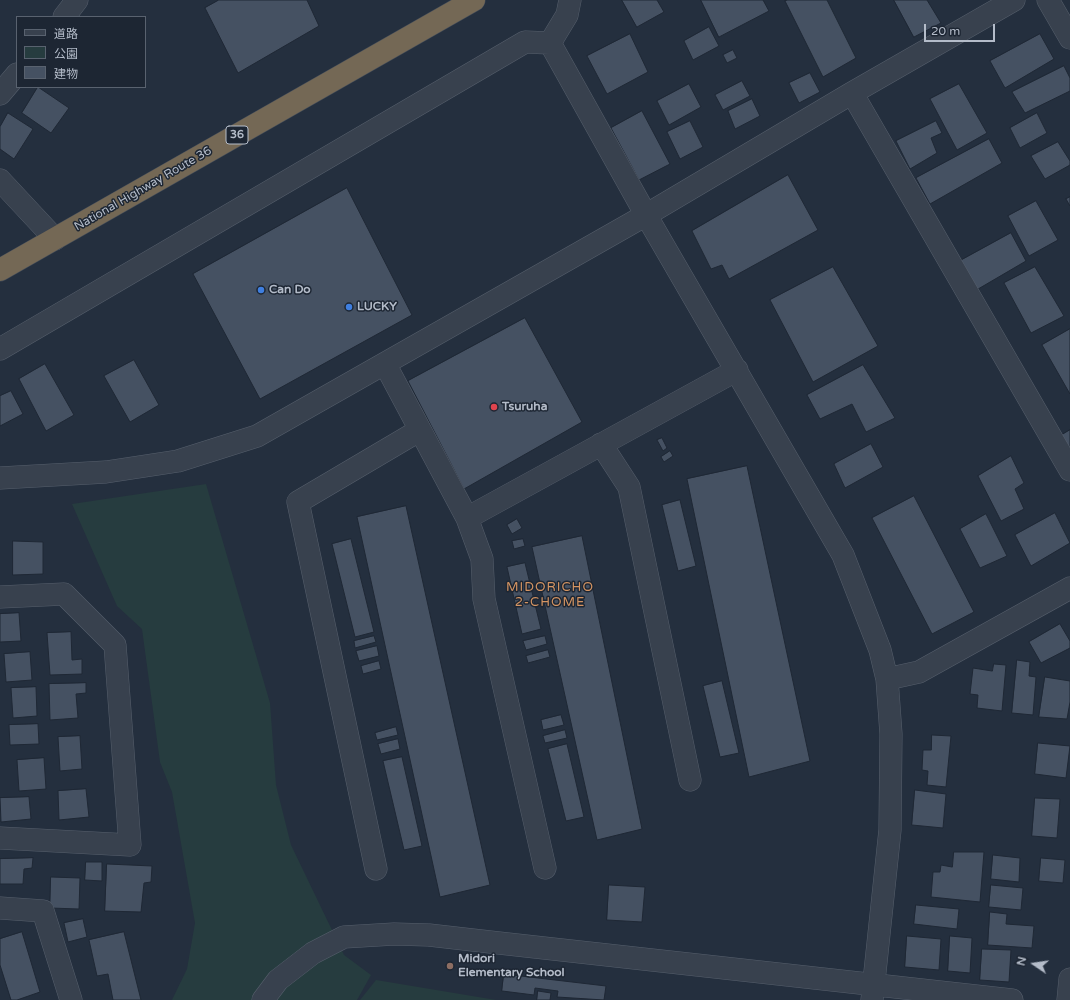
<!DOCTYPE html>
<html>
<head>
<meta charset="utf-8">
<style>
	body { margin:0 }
	#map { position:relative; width:1070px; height:1000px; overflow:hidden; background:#242f3e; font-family:"Varela Round","Noto Sans JP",sans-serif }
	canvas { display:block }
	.legend { position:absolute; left:16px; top:16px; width:130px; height:72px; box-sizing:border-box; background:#1d2633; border:1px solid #59626f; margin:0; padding:5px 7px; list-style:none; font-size:12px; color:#b4bcc9 }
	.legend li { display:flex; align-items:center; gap:8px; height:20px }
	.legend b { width:20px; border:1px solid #59626f }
	.north { position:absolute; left:1014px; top:944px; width:40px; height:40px; -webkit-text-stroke:3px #1d2633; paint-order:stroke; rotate:283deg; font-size:11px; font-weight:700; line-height:16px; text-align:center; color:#b4bcc9 }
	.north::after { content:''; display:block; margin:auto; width:14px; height:18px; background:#b4bcc9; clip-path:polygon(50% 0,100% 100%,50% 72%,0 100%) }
	.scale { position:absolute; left:924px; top:24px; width:71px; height:18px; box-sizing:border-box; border:2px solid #b4bcc9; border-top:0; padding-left:5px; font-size:12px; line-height:14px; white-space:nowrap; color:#b4bcc9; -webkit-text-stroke:3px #1d2633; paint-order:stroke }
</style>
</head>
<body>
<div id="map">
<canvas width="1070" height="1000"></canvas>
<ul class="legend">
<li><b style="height:5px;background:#38414e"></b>道路</li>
<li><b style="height:11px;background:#263c3f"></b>公園</li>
<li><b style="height:11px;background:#455162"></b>建物</li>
</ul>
<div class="north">N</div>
<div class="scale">20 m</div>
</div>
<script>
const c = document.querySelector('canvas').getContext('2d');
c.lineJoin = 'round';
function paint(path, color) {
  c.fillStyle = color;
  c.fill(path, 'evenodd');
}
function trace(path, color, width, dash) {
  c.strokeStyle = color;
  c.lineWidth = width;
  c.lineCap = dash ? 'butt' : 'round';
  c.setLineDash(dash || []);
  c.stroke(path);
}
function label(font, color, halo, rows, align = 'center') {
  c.font = font + ' "Varela Round",sans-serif';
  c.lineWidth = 3;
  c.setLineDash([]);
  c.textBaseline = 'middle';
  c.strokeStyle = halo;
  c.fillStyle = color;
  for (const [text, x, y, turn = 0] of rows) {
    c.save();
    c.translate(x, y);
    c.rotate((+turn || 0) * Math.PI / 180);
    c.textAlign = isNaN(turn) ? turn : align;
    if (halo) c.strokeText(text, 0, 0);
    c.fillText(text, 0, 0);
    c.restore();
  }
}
const green = new Path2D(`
	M206,484L270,703L276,785L291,845L344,955L371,975L357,1000H172L187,969L195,923L172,792L160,762L142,629L117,606L72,504Z
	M376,980L496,1000H360Z`);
const building = new Path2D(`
	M219,0H307L319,26L238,73L205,8Z
	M622,0H657L664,12L637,27Z
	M701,0H763L769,11L719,37Z
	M788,0H827L856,58L823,77L785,1Z
	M894,0H927L941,23L914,37Z
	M709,27L719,46L693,60L684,41Z
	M630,34L648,72L607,94L587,56Z
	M1040,34L1054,59L1005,88L990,61Z
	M733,50L737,58L727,63L723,55Z
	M1064,66L1070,78V91L1025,113L1012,92Z
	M810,73L820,92L799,103L789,83Z
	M742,81L750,96L723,110L715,95Z
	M689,84L701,107L669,125L657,101Z
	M959,84L987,133L957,150L930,99Z
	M38,87L69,108L51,133L22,113Z
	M752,99L760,116L735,129L728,111Z
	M642,111L670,164L639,180L611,128Z
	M8,113L33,129L14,159L0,149V127Z
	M1037,113L1047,133L1020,148L1010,128Z
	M690,121L703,147L680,159L667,132Z
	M936,121L942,133L931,138L937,153L910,169L896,141Z
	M989,139L1002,163L930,204L916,178Z
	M1058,142L1070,161V165L1045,179L1031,156Z
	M788,175L818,230L729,279L722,265L711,269L692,231Z
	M347,188L412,315L260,399L193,274Z
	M1070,197V206L1066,199Z
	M1036,201L1058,240L1029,256L1008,216Z
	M1011,233L1026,261L973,292L958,262Z
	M833,267L878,346L813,382L770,300Z
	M1035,267L1064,316L1031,333L1004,283Z
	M525,318L582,422L464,489L408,381Z
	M1070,329V394L1042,345Z
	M134,360L159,405L130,422L104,376Z
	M45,364L74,415L46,431L19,379Z
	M863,365L895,418L866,432L852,404L820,419L807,395Z
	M11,391L23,414L0,426V396Z
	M1070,430V450L1060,436Z
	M662,438L667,448L663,451L657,440Z
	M871,444L883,467L845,488L834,464Z
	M670,451L673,456L664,462L661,457Z
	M1011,456L1024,483L1015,489L1024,509L1001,521L978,476Z
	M747,466L810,761L749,777L687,479Z
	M914,496L974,612L932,634L872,518Z
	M680,500L696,566L678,571L662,505Z
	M406,506L490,885L440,897L357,517Z
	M1055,513L1070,543L1031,566L1015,535Z
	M986,514L1007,556L980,568L960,529Z
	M517,519L522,528L512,534L507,525Z
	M582,536L642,829L597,840L532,547Z
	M351,539L374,632L355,637L332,544Z
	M523,539L525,546L514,549L512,541Z
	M13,541L43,542V574L13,575Z
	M525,563L541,629L522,634L507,567Z
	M19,613L21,641L0,642V614Z
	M1060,624L1070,641V648L1041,663L1029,642Z
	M71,632L72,660L82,659V674L50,675L47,633Z
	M374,636L376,642L355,648L354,641Z
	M545,636L547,644L526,650L523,641Z
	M377,646L379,656L359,661L356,651Z
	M548,650L550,657L528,663L526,656Z
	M30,652L32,680L6,682L4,654Z
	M1017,660L1030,662L1029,676L1036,677L1033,715L1012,713Z
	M379,661L381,669L363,674L361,666Z
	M994,664L1006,665L1002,711L977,708L978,695L970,694L973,668L992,671Z
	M1045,677L1070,681V702L1067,719L1039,717Z
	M722,681L739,753L720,757L703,686Z
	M86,683V693L76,694L78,718L50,720L49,684Z
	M36,687L37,716L13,718L11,688Z
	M561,715L564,725L543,730L541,720Z
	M38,724L39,744L10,745L9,725Z
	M396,727L398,735L377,740L375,733Z
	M565,730L567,738L545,743L543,736Z
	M932,735L951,736L946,787L927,785L928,771L922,770L923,750H931Z
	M80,736L82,769L60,771L58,737Z
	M398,739L400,749L381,754L378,744Z
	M1038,743L1070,746L1066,778L1035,774Z
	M567,744L584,817L566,821L548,749Z
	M402,757L422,846L404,850L383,761Z
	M44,758L46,789L19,791L17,760Z
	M86,789L89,817L59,820L58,791Z
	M915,790L946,794L943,828L912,825Z
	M29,797L31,819L1,822L0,798Z
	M1035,798L1060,799L1057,838L1032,836Z
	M954,852H984L980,902L931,897L933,872H940L941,865L952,867Z
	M993,855L1020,858L1019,882L991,879Z
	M33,858L32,868L24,869L23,884H0V859Z
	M1041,858L1065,860L1063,883L1039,881Z
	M86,862H102V881L85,880Z
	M107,864L152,866L151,882L144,883L141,912L105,911Z
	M51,877L80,878L79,909L50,908Z
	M609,885L645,887L642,922L607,920Z
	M991,885L1023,888L1021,910L989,907Z
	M916,905L959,909L957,929L914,924Z
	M990,912L1007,914L1006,924L1034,926L1032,948L988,945Z
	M83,919L87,937L68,942L64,923Z
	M22,932L40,992L17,1000H11L0,965V939Z
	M124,932L141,1000H113L108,974L97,976L89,940Z
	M907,936L941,939L939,970L905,967Z
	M950,936L972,938L970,973L948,971Z
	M982,949L1011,950L1009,982L980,980Z
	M504,974L606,986L604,1000L557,997L558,991L535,988L534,995L502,991Z
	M538,991L551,993L550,1000H537Z`);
const minor = new Path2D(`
	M570,0L567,15L550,43L646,215L843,555L880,650L887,679L891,734L890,830L872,1000
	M1048,0L1070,38
	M64,17L77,0
	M852,93L1070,470
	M0,94L17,74
	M0,180L55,239
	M0,349L525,42L550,43
	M385,364L467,518L737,370
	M601,444L629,487L690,780
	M0,478L106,472L178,461L257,436L646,215L852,93L1014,0
	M467,518L482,559L484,599L545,868
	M0,597L64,594L115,645L130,845L0,838
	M887,679L919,672L1070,588
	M376,869L298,502L420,430
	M0,908L43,911L71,1000
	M263,1000L278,980L313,953L344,937L394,934L429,935L499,943L1012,1000
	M1068,1000L1070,979`);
const highway = new Path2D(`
	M0,270L474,0`);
const markers = [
	[261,290,4,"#3f7fe0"],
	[349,307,4,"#3f7fe0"],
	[494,407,4,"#e0444e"],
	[450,966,4,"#8d6e63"]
];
const shields = [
	[237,135,22]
];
const shieldNames = [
	["36",237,135]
];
const streetNames = [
	["National Highway Route 36",143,189,-30]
];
const poiNames = [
	["Can Do",269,290],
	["LUCKY",357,307],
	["Tsuruha",502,407],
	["Midori",458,959],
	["Elementary School",458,973]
];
const neighbourhoodNames = [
	["MIDORICHO",550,588],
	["2-CHOME",550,603]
];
paint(green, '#263c3f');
paint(building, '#455162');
trace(building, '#1f2835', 1);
trace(minor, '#565f6c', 23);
trace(highway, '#434c59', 23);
trace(minor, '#38414e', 22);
trace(highway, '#746855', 22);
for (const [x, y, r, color] of markers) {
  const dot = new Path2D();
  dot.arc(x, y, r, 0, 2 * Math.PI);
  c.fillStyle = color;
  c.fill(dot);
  trace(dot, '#1d2633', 1.5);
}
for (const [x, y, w] of shields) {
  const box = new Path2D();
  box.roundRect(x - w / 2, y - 9, w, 18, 3);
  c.fillStyle = '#1d2633';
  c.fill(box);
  trace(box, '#b4bcc9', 1);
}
label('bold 11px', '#b4bcc9', null, shieldNames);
label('12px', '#b4bcc9', '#1d2633', streetNames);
label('bold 12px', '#b4bcc9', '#1d2633', poiNames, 'left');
c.letterSpacing = '1px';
label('13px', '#d59563', '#1d2633', neighbourhoodNames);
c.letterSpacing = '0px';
</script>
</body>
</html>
